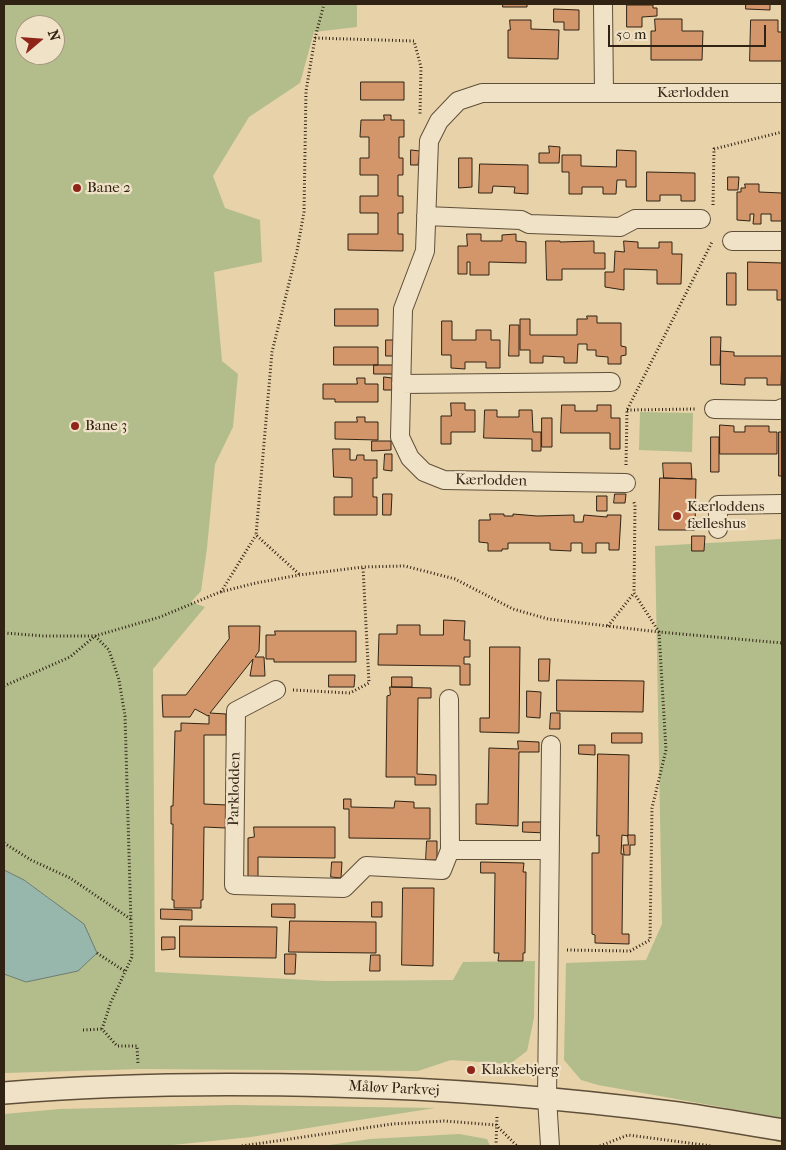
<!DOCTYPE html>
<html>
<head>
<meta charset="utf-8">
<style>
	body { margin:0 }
	#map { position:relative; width:786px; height:1150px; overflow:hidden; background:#e8d2a9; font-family:"IM FELL French Canon",serif }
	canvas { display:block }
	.frame { position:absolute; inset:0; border:5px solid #312314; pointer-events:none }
	.north { position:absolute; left:15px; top:15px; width:50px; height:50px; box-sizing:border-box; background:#f0e2c7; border:1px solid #a4967f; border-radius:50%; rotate:72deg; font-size:14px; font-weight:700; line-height:20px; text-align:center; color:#312314 }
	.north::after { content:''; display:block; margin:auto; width:18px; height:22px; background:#8f2418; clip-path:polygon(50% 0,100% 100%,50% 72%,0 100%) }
	.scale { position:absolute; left:608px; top:25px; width:158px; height:22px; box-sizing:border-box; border:2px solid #312314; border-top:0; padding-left:6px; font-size:15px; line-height:18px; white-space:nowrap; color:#312314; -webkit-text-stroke:4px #f0e2c7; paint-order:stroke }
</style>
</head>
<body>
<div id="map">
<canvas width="786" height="1150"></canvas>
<div class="frame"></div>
<div class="north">N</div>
<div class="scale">50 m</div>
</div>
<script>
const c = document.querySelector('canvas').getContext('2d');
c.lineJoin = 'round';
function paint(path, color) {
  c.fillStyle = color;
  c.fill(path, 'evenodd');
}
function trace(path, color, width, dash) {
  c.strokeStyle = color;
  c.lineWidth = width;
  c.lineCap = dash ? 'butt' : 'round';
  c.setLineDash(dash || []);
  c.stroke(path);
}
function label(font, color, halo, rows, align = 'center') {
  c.font = font + ' "IM FELL French Canon",serif';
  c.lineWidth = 4.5;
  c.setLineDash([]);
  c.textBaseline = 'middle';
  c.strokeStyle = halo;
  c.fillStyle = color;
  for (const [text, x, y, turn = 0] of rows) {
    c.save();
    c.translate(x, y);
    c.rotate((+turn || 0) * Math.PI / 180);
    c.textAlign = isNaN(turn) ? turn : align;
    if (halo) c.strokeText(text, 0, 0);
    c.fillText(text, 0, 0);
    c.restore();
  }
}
const green = new Path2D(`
	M4,4H357V27L314,32L300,83L249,117L213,176L225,208L260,220L262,262L214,272L222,361L238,374L233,427L215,464L207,548L201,591L191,602L205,607L153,669L155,972L326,981L453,980L463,962L535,961L534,1018L527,1051L510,1064L451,1060L418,1071L142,1069L4,1073V974L26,982L52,900L24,880L4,870ZM25,25H55V55H25Z
	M640,412L693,413L692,452L639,450Z
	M781,539L782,541V1118L598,1085L581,1080L564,1060L566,963L646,960L662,924L655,546Z
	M234,1105L435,1108L251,1137L163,1146H4V1114L60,1109Z
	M459,1134L487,1139L490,1146H323L370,1139Z`);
const water = new Path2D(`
	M4,870L24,880L84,924L97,953L78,971L26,982L4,974Z`);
const building = new Path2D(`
	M503,4H527V7H503Z
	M746,4H770V10L746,9Z
	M627,5H653V8H657V16L642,17V27H627Z
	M554,9L579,10V30H564V22H554Z
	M655,19H682V31H703L702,60H651V31H655Z
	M510,20H531V29L559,30L558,59L508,58V30H510Z
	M751,20H778V32H782V61H750Z
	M361,82H404V100H361Z
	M384,115H391V120H404V137H399V158H403V175H398V196H403V213H398V234H403V251L348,250V234H378V213H360V196H378V175H360V158H369V137H360L361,120H384Z
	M549,146L560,147L559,163H539V153H549Z
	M411,150L420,151L418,165H411Z
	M617,150L636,151V187H626V180H617L616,194H603V187H582V194H569V172H562V155H581V166L616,167Z
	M459,158H472V187L459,188Z
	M480,164L528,165V194L514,193L515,187L493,186L492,193H479Z
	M647,172L695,173V201H681V195H660V201H647Z
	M728,177H739L738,190H728Z
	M745,184H759V192L782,193V221H771V214H761V224H753L754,214H750V221L737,220V192H741V188H745Z
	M467,234H481V241H502V235L516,234V241L526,242V263L489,262V275H470V262H467V274H458V246H467Z
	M546,241H560V242L594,241V253H605V269H562V280H547Z
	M624,241L638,242V248H659V242H672V254H682L681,284H657V270L624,269V290L605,287V272H614L615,251L624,252Z
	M748,262L782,263V300H777V290H748Z
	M727,273H736V305H727Z
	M335,309H378V326H335Z
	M587,316H597V323H621V346L626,347V355L621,356V364H608V357L596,356V350H587V344H578L577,363H564V357L543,356V363H530V350H520V319H530V335H577V319H587Z
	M442,321H452V340H476V330H491V340H500V368H486V362H465V369L451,368V355H442Z
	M510,325H519V356H509Z
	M711,337H721L720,365H711Z
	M386,340H394V356H386Z
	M334,347H378V365H334Z
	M721,351L734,352V356H782L781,385H767V378H745V385L721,384Z
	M374,365H393V374H374Z
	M384,377L392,378V390H384Z
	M357,378H365V384H378V402H335V399H323V384H357Z
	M451,403H465V410H475V432H451V444H441V416H451Z
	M562,405H575V411H597V405H611V418H620V449H610V433H561Z
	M485,410H497V417H519V410H532L533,432H541V451H532V439L484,438Z
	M357,417H365V422H378V440L335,439V422H357Z
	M542,418H552V447H542Z
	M720,425L734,426V432H745V426H769V432H777V454H720Z
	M779,432H782V476H779Z
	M711,437H719V472H711Z
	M372,441H391V450L372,451Z
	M333,449H350V460H356L357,455H364V460H377V478H373V497H377V515H334V497H352V478L334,477Z
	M385,454H392V471L384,470Z
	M663,463H691L692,479L664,478Z
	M660,478L696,479L695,530H659Z
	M383,494H392L391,515H383Z
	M615,494H626L625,503H614Z
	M597,496H607V511H597Z
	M490,514H504V516H513V514L537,516L574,515V522H583L584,515L607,517V515H621L619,550H609V543H596V553H582V543H571V551L550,550V543H508V549H502V551H488V543L479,542V520H490Z
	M692,536H705L704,551H692Z
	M444,620L465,621L464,640H470V657H464V664H470V685H460V666L378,665L379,634H397V625H420V635H443Z
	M229,626H260L259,651L255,657H264L265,676H250L253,659L210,713L226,714V735H204V804L227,805L226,828L204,827L203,900H201V908H174V900H172L173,824H171V806H173L175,731H181V723L209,724V715L208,716L195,709L190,717H163L162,695H186L229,639Z
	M275,631H356V662H274V659H266V635H275Z
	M490,647H520L519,733L480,732V718H489Z
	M539,659H550L549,681H539Z
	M329,675H355L354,687H329Z
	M392,677H412V687H392Z
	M557,680L644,681L643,712L557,711Z
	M390,687L431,688V698H418L417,774L436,775V785H415V777H386L387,696L390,695Z
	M527,691L541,692L540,718L527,717Z
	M551,713H560V729H550Z
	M612,733H642V743H612Z
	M518,741L539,742V752H519L518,826L476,824V804H488L489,748L518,749Z
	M579,745H595V755L579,754Z
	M598,754L629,755L628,836L622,835L621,854H623L622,934H629V944L595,943V935L592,934V853H599V835L597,836Z
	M344,799H351V807L394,808L395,801L414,802V808H430V839L349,838V809H344Z
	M523,822H546V833L523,832Z
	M254,827H335V858L258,857V877H248V838L254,837Z
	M628,835H635V845H630V855H624L623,845H628Z
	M427,841H437V860H426Z
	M332,862H342L341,878L331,877Z
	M481,862L524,863L523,872H526L525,953H523V961H498L499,953H494L495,873H481Z
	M403,888H434L433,966L402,965Z
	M372,902H382V917H372Z
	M272,904H295V918L272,917Z
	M161,909L192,910V920L161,919Z
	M290,921L376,922V953L289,952Z
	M180,926L277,927L276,958L180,957Z
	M162,937H175V949L162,950Z
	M285,954H296L295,974H285Z
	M371,955H380V971H370Z`);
const path = new Path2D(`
	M315,38L414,41L421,67L420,114
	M713,205L714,149L782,132
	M627,410L696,409
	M626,465L627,410L712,242
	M299,574L256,535L272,352L297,251L304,212L306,91L315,38L324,4
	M221,592L256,535
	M608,626L634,593
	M4,633L44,636H95L160,617L220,592L256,583L299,575L363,567L405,566L455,579L513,609L548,619L659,632L782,643
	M4,686L70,657L95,636L109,650L119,680L125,716L132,957L111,1002L102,1029L117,1046H137L138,1065
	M293,690L350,693L369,683L363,567
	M4,843L31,860L70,878L132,920
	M567,950L630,951L650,940L652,808L666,750L659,632L634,593L635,505L633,500
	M97,953L126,972
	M83,1030L102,1029
	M242,1146L392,1124L444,1121L496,1125L517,1146
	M496,1146L497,1115
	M600,1146L628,1135L712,1146`);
const minor = new Path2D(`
	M603,4L604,93
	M426,216L521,220L529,224L620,227L635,219H701
	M732,241H782
	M401,384L611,382
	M714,409L779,410L782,408
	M626,483L444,480L424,472L410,458L400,437L403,309L425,251L429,141L439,121L458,101L482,93H782
	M718,529V505L782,504
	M276,690L236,711L234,885L344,888L366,866L442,870L450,850H550
	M449,699L450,850
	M550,1146L547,1098L551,745`);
const tertiary = new Path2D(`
	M4,1093C113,1084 223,1083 333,1086C448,1089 563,1098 678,1113C713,1118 747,1124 782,1130`);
const markers = [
	[77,188,5,"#8f2418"],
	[75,426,5,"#8f2418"],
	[677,516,5,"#8f2418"],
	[471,1070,5,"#8f2418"]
];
const streetNames = [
	["Kærlodden",693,93],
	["Kærlodden",491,481,1],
	["Parklodden",235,789,-89],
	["Måløv Parkvej",394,1089,3]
];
const poiNames = [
	["Bane 2",87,188],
	["Bane 3",85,426],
	["Kærloddens",687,507],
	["fælleshus",687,524],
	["Klakkebjerg",481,1070]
];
paint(green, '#b2bd8b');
paint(water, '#97b7ad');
trace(water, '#6e7c70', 1);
paint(building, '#d2966a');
trace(building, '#312314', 1);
trace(minor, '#5f4f39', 20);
trace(tertiary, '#5f4f39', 24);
trace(path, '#312314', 3, [1, 2.5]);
trace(minor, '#f0e2c7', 18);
trace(tertiary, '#f0e2c7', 21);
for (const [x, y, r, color] of markers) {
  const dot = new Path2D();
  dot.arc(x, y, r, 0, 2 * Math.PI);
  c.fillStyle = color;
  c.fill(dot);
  trace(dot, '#f0e2c7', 2);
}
label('15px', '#312314', '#f0e2c7', streetNames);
label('15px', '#312314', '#f0e2c7', poiNames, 'left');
</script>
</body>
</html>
